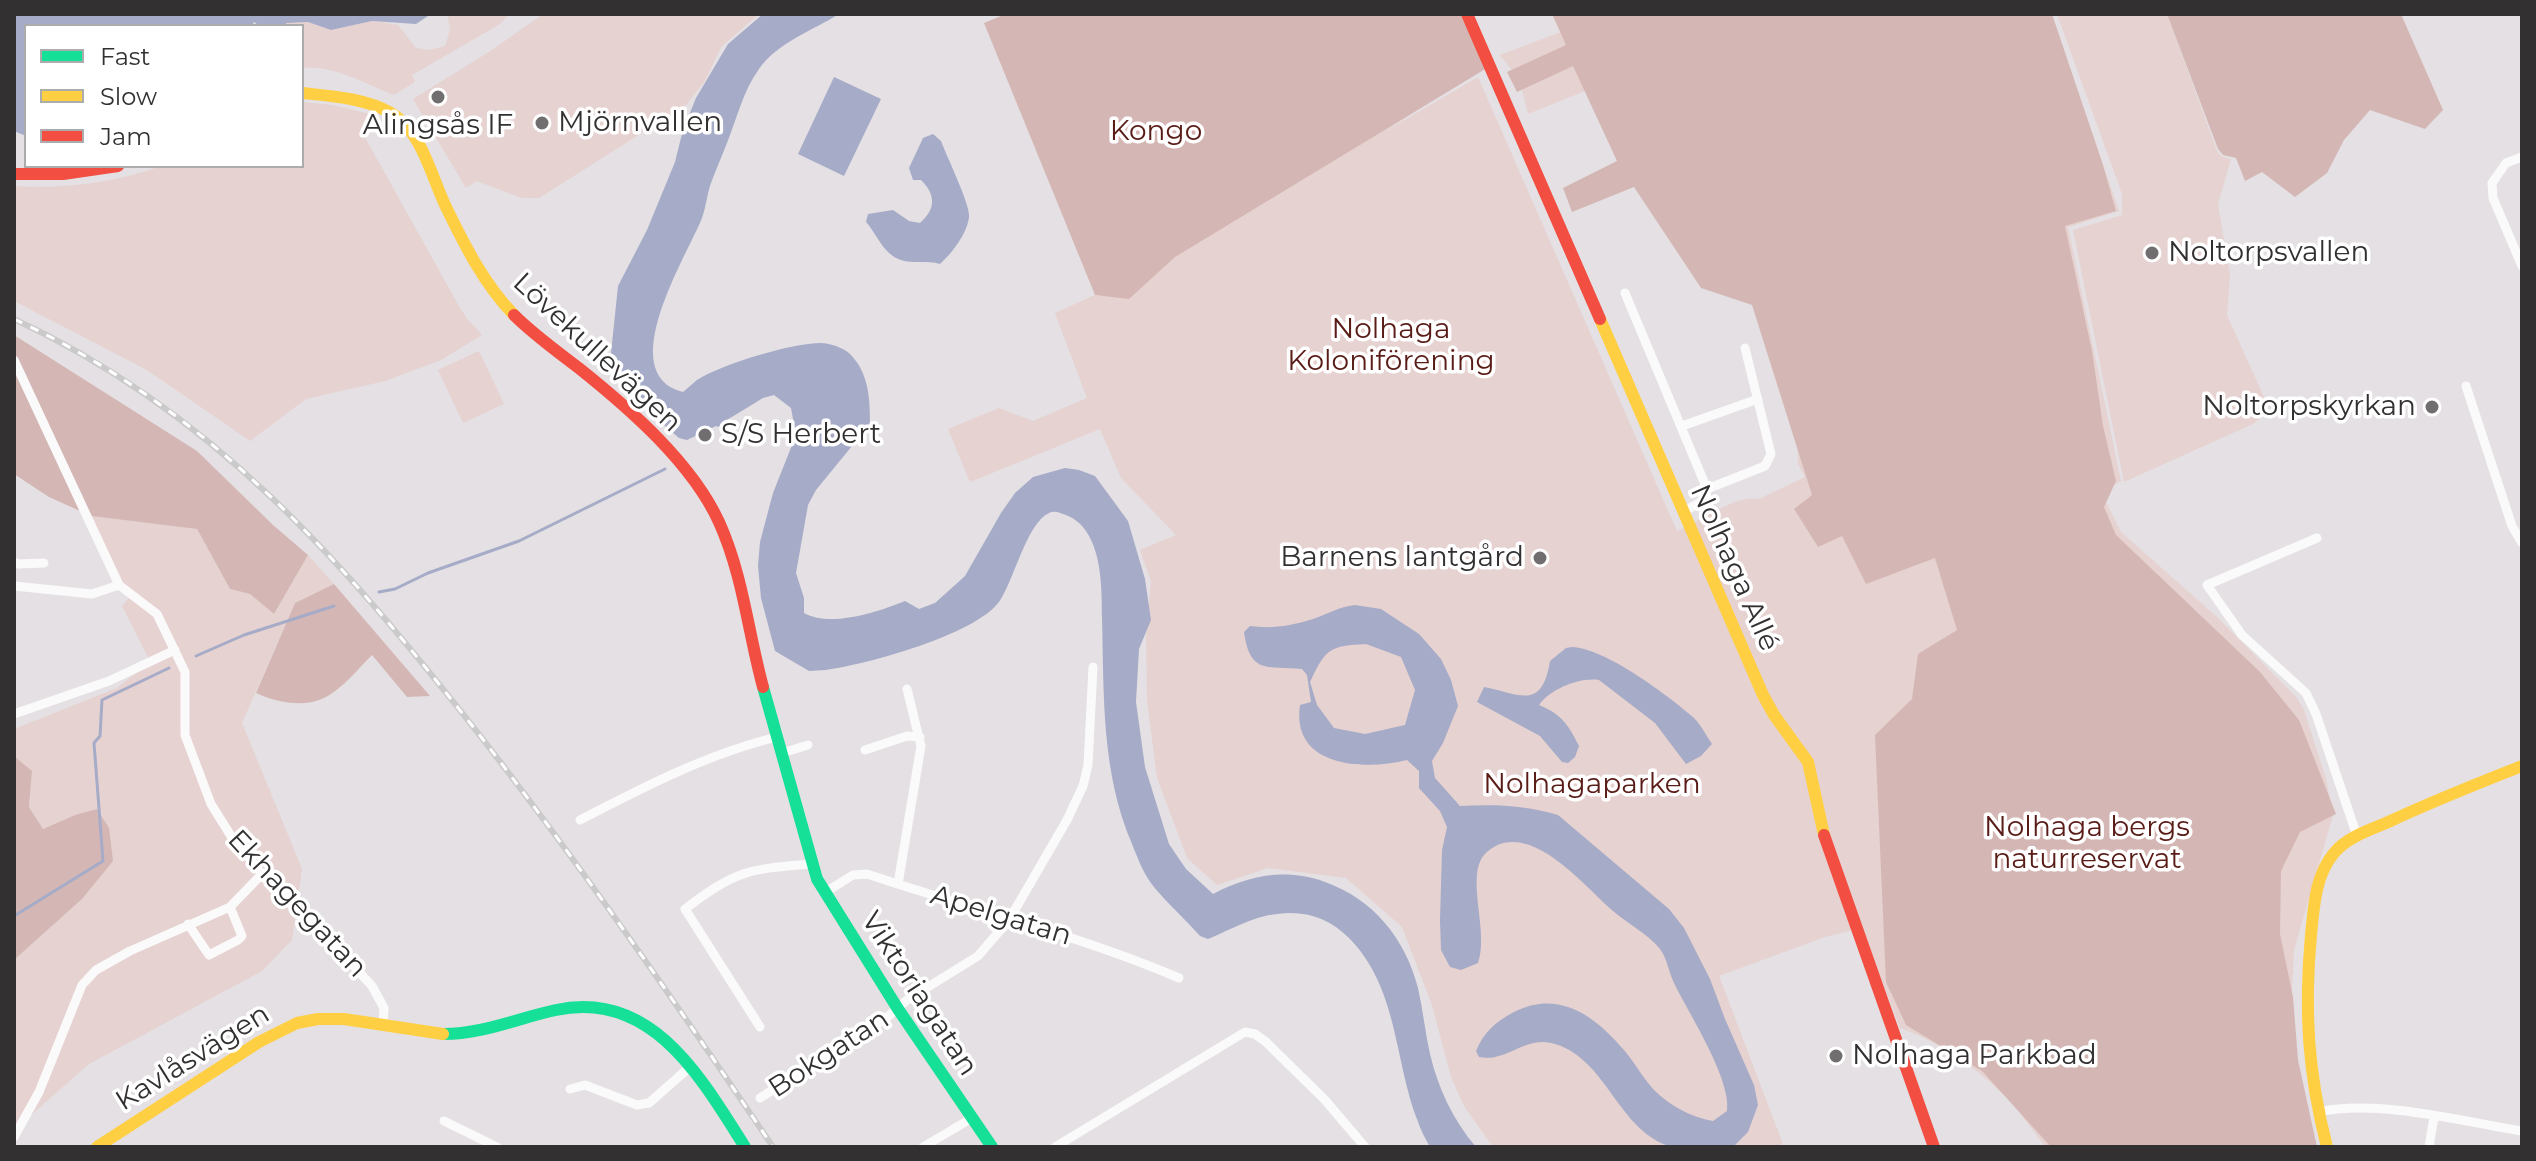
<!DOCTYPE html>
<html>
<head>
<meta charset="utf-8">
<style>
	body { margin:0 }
	#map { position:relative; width:2536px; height:1161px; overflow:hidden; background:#e4e0e3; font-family:Montserrat,sans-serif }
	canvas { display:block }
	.frame { position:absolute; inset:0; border:16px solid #333032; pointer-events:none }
	.legend { position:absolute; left:24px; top:24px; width:280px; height:144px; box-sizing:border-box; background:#fff; border:2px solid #adacad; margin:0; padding:10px 14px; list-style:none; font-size:24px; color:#333032 }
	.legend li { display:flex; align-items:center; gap:16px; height:40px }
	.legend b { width:40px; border:2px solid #adacad }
</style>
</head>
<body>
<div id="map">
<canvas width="2536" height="1161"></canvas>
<div class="frame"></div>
<ul class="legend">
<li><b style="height:10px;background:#16e098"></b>Fast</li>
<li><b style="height:10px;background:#ffcf43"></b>Slow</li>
<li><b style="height:10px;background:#f24e42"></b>Jam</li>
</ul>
</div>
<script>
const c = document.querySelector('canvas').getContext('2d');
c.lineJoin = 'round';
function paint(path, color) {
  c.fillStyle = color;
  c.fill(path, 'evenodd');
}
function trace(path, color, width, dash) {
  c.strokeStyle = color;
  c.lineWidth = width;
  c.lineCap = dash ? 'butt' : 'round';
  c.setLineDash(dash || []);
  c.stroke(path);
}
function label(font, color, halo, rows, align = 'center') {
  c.font = font + ' Montserrat,sans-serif';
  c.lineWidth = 7;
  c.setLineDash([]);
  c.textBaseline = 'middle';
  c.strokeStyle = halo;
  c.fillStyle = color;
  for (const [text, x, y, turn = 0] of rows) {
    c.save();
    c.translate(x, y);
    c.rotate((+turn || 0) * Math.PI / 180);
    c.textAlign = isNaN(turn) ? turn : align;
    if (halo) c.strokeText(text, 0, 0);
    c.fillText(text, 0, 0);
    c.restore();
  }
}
const green = new Path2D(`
	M450,14H509L500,24L412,75L415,82L394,95C366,84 332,64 302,68V26H282L287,23L308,22L331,30L372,21L398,25L416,48L429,50L445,46L450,30L448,17Z
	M543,14H759L721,47L705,81L686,105L539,198H522L477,181L466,188L413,99L492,50Z
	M2057,14H2167L2217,151L2221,156L2231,159L2218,204L2230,276L2227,315L2267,404L2263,414L2255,423L2124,482L2073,230L2122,215V194Z
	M1590,21L2083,106L2119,211L2068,227L2121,481L2101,492L2121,532L2217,617L2297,698L2304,710L2326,779L2333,815L2294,950L2291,1010L2309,1147H2046C2031,1129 2018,1108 2002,1093C1974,1066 1936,1040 1900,1028L1862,928L1825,937L1719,976L1783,1144L1773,1147H1493L1464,1106L1451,1077L1432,1005L1402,927L1346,878L1268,868L1217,885L1187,858L1157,778L1147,700L1146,633L1151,582L1140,550L1176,535L1121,478L1100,429L970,482L948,429L999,408L1033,421L1087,398L1055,313L1095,295L1103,296L1482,68L1384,132L1478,77L1677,531C1700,522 1735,494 1759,499L1805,477L1798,464L1797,409L1745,283L1590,89L1528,114L1520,81L1500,55ZM1812,496L1818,547L1794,509Z
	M302,102L332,105L374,115L362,132L460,308L468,320L482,335L441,360L385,381L306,399L250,441L147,370L14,301V186C63,189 115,183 161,166H302Z
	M479,351L504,404L463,423L438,370Z
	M91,516L197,529L230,589L250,594L274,614L308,555L334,584L295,603L242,723L302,869L292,940L262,971L89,1064L14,1130V960L82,899L75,815L43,829L29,807L32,771L14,756V729L117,688L150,661L122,606L130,597Z`);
const forest = new Path2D(`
	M1006,14H1460L1487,68L1175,257L1129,299L1095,295L984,23Z
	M1552,14H2052L2102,162L2116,211L2065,226L2092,351L2103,426L2116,481L2104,507L2116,535L2260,672L2299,720L2336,814L2300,832L2281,871L2280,934L2293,997L2298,1060L2317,1147H2051L1982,1071L1906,1025L1886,982L1875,735L1912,699L1918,654L1957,630L1935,558L1866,584L1842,536L1818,547L1794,509L1812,495L1752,305L1701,288L1634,187L1572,212L1563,188L1617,161L1573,66L1517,92L1507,72L1566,45Z
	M2167,14H2401L2443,110L2425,129L2370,110L2344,140L2327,173L2295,197L2262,172L2245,181L2236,158L2223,155L2218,149Z
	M14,335L197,451L273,525L308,555L274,614L250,594L230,589L197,529L91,516L49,497L14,474Z
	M334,584L430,696L407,697L372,655C358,669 342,689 324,698C304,708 275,702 256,693L295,603Z
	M14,756L32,771L29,807L43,829L75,815L97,809L109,828L113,861L82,899L14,960Z`);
const water = new Path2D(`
	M14,14H431L416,24L372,21L331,30L308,22L287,23L282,26H259L254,22L252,26H26V136L14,131Z
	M763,14H839C812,31 778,42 759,69C743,91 737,118 727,143C722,156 716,169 711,183C707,194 706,207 702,218C688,254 612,374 683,392C688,388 692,384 697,380C722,364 792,343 821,343C830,343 844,348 850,354C869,373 870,399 870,424L816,490L808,505L796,573L804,598V613C830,628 878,612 905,601L919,609L935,603L965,576L1001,513L1015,493L1033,477L1065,468L1079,470L1095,476L1128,521L1145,579L1151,620L1139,649L1136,702L1145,767L1169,844L1186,869L1213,894C1250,875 1285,868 1325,882C1373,899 1405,938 1418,988C1423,1010 1425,1032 1430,1054C1438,1088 1453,1120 1476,1147H1430C1425,1138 1420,1129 1417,1119C1394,1058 1398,988 1349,938C1329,918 1305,910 1277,914C1253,916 1230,930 1208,939L1200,936C1185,919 1168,904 1154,887C1144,875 1138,859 1132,844C1101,771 1104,695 1102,617C1102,584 1102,529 1066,515C1060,513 1054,510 1049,513C1026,524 1014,581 999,602C974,635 868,664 826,670L809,671L775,651L761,598L758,566L760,542L773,493L796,435L791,408L774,395L763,398L722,423L719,427L716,426L687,440L679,438L629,395L615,371L611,353L618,286L647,230L675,162L683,130L696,98L728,44Z
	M834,77L881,99L844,176L798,154Z
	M933,134L941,141C946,155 971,206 969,217C967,234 952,253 940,264C927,260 913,264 901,260C883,254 877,234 866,222L868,214L893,210L909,221L920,223C936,209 936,195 921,180H913L909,168L923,138Z
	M1355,605L1381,609L1419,634L1441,659L1451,680L1458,706L1443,743L1432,761L1435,778L1460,806C1494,804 1525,805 1558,815L1669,909L1684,928L1710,979L1725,1019L1754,1085L1758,1105L1748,1132L1733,1147C1716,1147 1681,1151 1666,1145C1619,1127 1607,1065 1561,1046C1526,1031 1510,1063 1479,1057L1476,1051C1484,1032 1495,1022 1514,1012C1559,989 1595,1016 1624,1050C1635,1063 1643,1078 1654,1090C1670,1106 1691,1117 1713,1121L1727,1111C1732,1080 1688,1012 1674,983C1669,973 1667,958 1660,949C1648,934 1628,924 1613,911C1585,887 1528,816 1487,852C1463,872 1490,931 1478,963L1461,970L1450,967L1441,950L1440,920L1442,850L1447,827L1440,811L1419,788V771L1407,760C1363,771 1291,767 1300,705L1311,702L1307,675L1302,669C1266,666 1250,674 1244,632L1250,626C1272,629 1291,626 1313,619C1328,614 1338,607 1355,605ZM1366,644L1401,657L1415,690L1405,725L1365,734L1334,728L1317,705L1310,682C1326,648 1330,646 1366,644Z
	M1572,647C1605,648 1669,696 1694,718C1701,725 1706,735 1712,744L1701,756L1686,764L1655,723L1599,680C1580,677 1550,689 1539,705C1561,714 1568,724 1579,746L1575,757L1568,763L1562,762L1540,736L1477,702L1484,687C1520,694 1542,711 1550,661L1566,648Z`);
const stream = new Path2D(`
	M379,592L395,589L428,573L519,541L665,469
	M196,656L244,635L334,606
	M14,916L103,861L94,743L100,736L102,700L169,668`);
const street = new Path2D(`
	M2522,157L2506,163L2492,183L2493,198L2522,266
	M1625,293L1707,489L1706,499L1683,512
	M14,360L119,585
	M2466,386L2512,526L2522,543
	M1682,426L1758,399
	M1707,489L1765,466L1771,454L1745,348
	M2317,538L2207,585L2242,635L2306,693L2316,714L2357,836
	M14,562L19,564L44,563
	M14,586L92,594L119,585L157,614L185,672V735L211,804L231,836L262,874L316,925L372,986L384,1008L383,1024
	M14,714L109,681L175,650
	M865,750L907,736L920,737
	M782,753L808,745
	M580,820C644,787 707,754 777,737
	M898,884L921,746L907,689
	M824,893L853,875L867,874C971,909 1078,935 1179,978
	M188,924L209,955L238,940L242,936L230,907
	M760,1027L685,909C737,870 748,869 812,864
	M570,1089L585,1085L637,1105L649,1103L691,1066
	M760,1098L885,1019L907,1000L978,956L1009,920L1067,820L1083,786L1088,765L1093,667
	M2318,1112C2378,1099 2461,1121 2522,1131
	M444,1121L497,1147
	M14,1137L39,1092L82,985L96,970L130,951L230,907L262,874
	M923,1147L972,1118
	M1055,1147L1245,1032L1255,1034L1266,1042L1325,1100L1365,1147
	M2429,1147L2434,1117`);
const fast = new Path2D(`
	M763,687L817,879L898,1009L992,1147
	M443,1034C483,1034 518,1018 556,1010C652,989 702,1079 745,1147`);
const slow = new Path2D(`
	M302,93C331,96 365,98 391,113C422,131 431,176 446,207C465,246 484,284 514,315
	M1600,319L1763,695L1774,715L1808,762L1824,835
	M97,1147L259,1042L297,1023L318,1019H344L443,1034
	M2327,1147C2308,1073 2304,1011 2311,935C2314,906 2315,876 2334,853C2346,838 2369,830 2386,823C2431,802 2476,784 2522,766`);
const jam = new Path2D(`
	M1467,14L1600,319
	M14,174H63L118,166
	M514,315C534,335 558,352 580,369C630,409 692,463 719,522C743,575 748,632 763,687
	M1824,835L1934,1147`);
const rail = new Path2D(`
	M14,319C216,413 343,562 478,733C582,867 678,1006 773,1147`);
const markers = [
	[438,97,8,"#716e70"],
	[542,123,8,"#716e70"],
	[2152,253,8,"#716e70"],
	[2432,407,8,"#716e70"],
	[705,435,8,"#716e70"],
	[1540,558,8,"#716e70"],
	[1836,1056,8,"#716e70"]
];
const poiNames = [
	["Mjörnvallen",558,123],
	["Alingsås IF",438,126,"center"],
	["Noltorpsvallen",2168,253],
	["Noltorpskyrkan",2416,407,"right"],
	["S/S Herbert",721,435],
	["Barnens lantgård",1524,558,"right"],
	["Nolhaga Parkbad",1852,1056]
];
const parkNames = [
	["Kongo",1156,132],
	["Nolhaga",1391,330],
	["Koloniförening",1391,362],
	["Nolhagaparken",1592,785],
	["Nolhaga bergs",2087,828],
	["naturreservat",2087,860]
];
const streetNames = [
	["Lövekullevägen",597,353,43],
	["Nolhaga Allé",1734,568,66],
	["Ekhagegatan",297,904,47],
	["Apelgatan",1001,916,17],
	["Viktoriagatan",919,994,57],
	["Bokgatan",829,1054,-33],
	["Kavlåsvägen",193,1058,-32]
];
paint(green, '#e6d2d0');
paint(forest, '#d4b7b4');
paint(water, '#a6abc8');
trace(stream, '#a6abc8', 3);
trace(street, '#fbfafb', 9);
trace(fast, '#16e098', 12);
trace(slow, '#ffcf43', 12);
trace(jam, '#f24e42', 12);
trace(rail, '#cacaca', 6);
trace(rail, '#fff', 3, [9]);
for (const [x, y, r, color] of markers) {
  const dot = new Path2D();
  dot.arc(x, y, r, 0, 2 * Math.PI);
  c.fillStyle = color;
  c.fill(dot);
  trace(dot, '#fff', 3);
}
label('28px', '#333032', '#fff', poiNames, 'left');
label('28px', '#591c17', '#fff', parkNames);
label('28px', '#333032', '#fff', streetNames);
</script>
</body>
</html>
